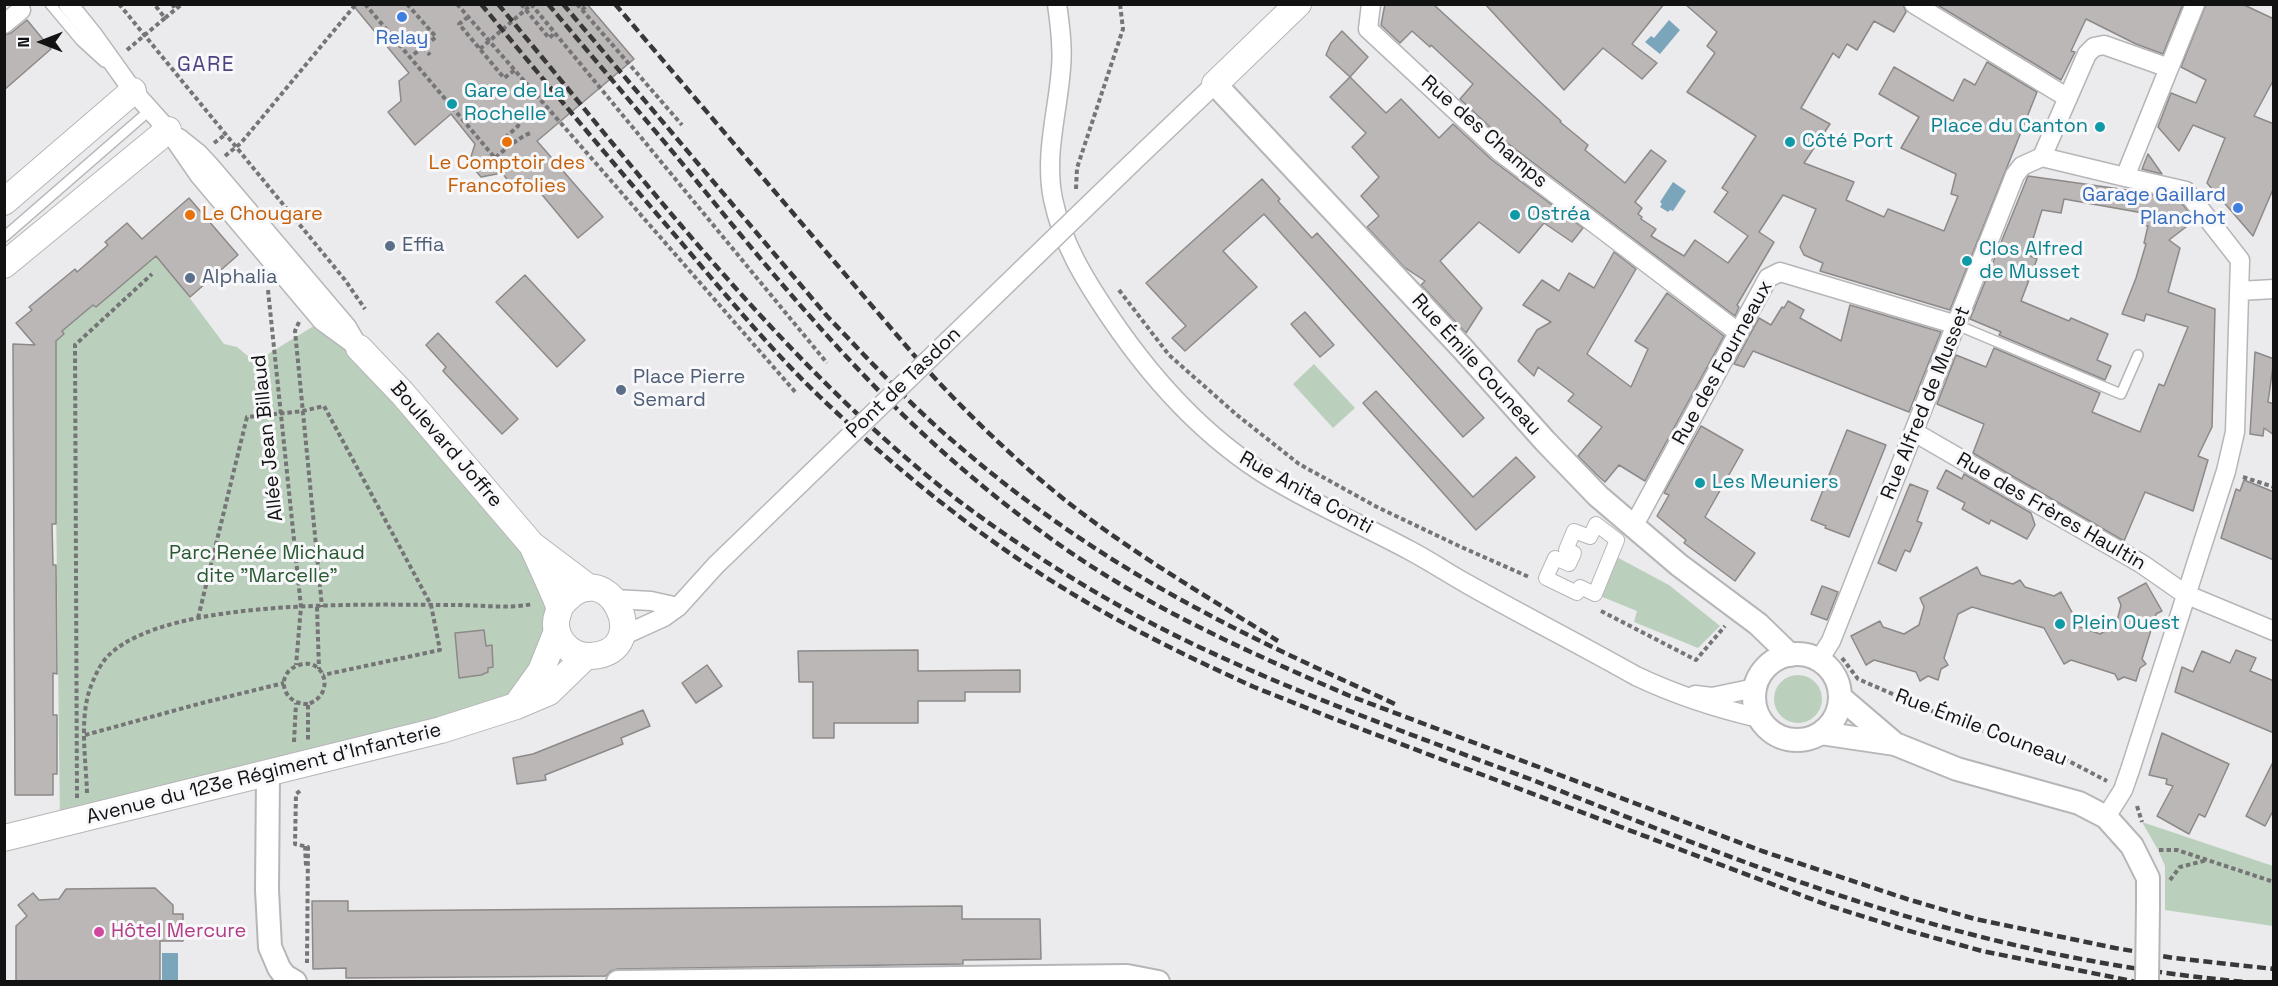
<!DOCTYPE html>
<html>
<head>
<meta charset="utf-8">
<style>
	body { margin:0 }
	#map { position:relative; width:2278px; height:986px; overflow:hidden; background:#ebeaed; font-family:"Space Grotesk",sans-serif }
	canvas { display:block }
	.frame { position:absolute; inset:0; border:6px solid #131213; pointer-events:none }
	.north { position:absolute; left:12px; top:12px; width:60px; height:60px; -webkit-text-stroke:4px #f8f8fb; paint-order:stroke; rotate:270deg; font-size:16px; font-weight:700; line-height:24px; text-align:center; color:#131213 }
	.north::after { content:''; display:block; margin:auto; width:21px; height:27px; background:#131213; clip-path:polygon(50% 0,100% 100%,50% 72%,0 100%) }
</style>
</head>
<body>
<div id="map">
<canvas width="2278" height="986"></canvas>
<div class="frame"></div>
<div class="north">N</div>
</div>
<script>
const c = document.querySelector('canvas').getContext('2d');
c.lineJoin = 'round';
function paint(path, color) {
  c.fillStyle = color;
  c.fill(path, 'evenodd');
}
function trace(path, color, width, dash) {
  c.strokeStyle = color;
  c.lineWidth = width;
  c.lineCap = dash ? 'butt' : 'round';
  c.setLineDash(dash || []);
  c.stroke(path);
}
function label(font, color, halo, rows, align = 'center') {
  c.font = font + ' "Space Grotesk",sans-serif';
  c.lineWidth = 6;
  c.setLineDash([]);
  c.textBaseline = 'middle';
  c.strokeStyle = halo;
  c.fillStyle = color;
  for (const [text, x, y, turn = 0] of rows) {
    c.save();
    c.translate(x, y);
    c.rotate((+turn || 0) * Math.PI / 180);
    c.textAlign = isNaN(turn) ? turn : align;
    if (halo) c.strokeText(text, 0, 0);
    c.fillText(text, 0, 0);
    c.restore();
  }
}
const green = new Path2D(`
	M154,250L224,344L237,347L255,362L322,321L532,545L559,608L516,706L60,824L54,337Z
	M1314,364L1355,408L1333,428L1293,384Z
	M1611,554L1669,585L1720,626L1698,648L1634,622L1637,611L1595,594Z
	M1774 699a24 24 0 1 1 48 0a24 24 0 1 1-48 0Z
	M2142,822L2273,866V926L2165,910V866L2158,850Z`);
const water = new Path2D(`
	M1669,20L1680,30L1660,54L1645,42L1651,36L1654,38Z
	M1673,182L1686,191L1673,211L1670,210L1668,212L1660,207L1662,204L1660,202Z
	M162,953H178V981H162Z`);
const building = new Path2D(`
	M352,4H587L634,59L537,141L603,217L578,238L529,179L515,189L502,173L481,177L469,163L475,144L451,114L415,145L388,112L401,101L399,81L409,73Z
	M1385,4H1433L1561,121L1560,122L1588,145L1585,150L1625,183L1651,150L1666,161L1635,202L1642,208L1638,214L1642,217L1641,219L1656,229L1651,236L1684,256L1695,240L1728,263L1748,236L1714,212L1728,192L1722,188L1756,136L1687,92L1715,53L1707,46L1717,32L1685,4H1903L1906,12L1894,32L1874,21L1857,50L1847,44L1839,58L1833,53L1801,108L1830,124L1804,163L1854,182L1846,200L1884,217L1888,209L1944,231L1958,196L1951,194L1956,174L1901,148L1919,117L1879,94L1894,67L1953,101L1964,79L1975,85L1987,62L2037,92L1950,310L1820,271L1823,263L1804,255L1800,247L1816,209L1783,195L1759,232L1774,242L1737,305L1739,307L1735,316L1506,142L1460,99L1473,84L1431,45L1430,47L1412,31L1400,43L1381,25Z
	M1485,4H1664L1632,44L1657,63L1642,79L1603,48L1564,90Z
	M1936,4H2183L2163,54L2136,44L2086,19L2071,51L2075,52L2061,80Z
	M2206,4H2242L2274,19V79L2254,116L2274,124V187L2253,236L2207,183L2225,138L2193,125L2179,151L2158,127L2171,93L2196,103L2206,80L2181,67Z
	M27,20L51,49L4,90V35L11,33Z
	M1342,31L1368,57L1350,77L1326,55L1331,43Z
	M1350,77L1386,113L1401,99L1439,138L1453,124L1492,160L1583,228L1572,242L1544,223L1519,253L1479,222L1440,261L1482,308L1466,333L1421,285L1425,281L1404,267L1367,227L1379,216L1361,196L1379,177L1352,147L1366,133L1330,97Z
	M2148,154L2162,174L2142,169Z
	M2028,176L2134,191L2180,201L2195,220L2169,240L2180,248L2168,292L2215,309L2212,427L2198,456L2208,460L2193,511L2145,492L2124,541L1973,453L1984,424L1937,404L1956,355L1986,367L1994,348L2100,393L2092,412L2140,432L2159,384L2164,386L2188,327L2146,314L2144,321L2122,314L2136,278L2146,244L2144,243L2148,226L2142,225L2143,213L2064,199L2061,213L2042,210L2028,255L2037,259L2021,301L2069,321L2071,318L2108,334L2097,360L2111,366L2105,380L1999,335L2001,332L1970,319Z
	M1262,179L1280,199L1278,201L1312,238L1317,233L1484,418L1463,437L1264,214L1223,251L1257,287L1185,351L1172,338L1186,326L1146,283Z
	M189,198L238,255L190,297L156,256L96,307L93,305L62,331L64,334L56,341V524H52L53,565H56L57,674L53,673V715H57V774H53V795H15L13,344L35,345L16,323L32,310L29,307L75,269L77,272L108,245L105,242L127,223L142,239Z
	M1614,252L1636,269L1587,354L1631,387L1648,349L1635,341L1667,293L1724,336L1645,481L1619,465L1605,482L1597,475L1578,456L1602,427L1568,401L1574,394L1538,367L1534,376L1518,361L1537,330L1551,322L1523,305L1542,280L1559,291L1569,273L1594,288Z
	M525,275L585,340L557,367L496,302Z
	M1788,301L1804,310L1800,318L1841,341L1850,305L1941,332L1909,412L1753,351L1744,367L1734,364L1759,318L1771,325L1782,307L1784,308Z
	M1305,312L1334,345L1320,357L1291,324Z
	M438,333L518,419L502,434L443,371L446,367L426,345Z
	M2255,352L2274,359L2268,402L2274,404V435L2264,428L2263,436L2250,434Z
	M1376,391L1473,497L1516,457L1535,477L1476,530L1363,403Z
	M1701,426L1743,450L1705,517L1755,553L1735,581L1684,543L1686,540L1657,516L1669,495L1664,493Z
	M1847,430L1886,445L1849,537L1825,528L1826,526L1811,520Z
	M1946,470L1962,479L1964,474L2031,513L2035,525L2027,539L1991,520L1989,524L1962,509L1965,503L1937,488Z
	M2244,480L2274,492V560L2221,538L2236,489L2240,491Z
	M1910,484L1928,491L1917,521L1922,523L1910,552L1905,550L1896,571L1878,563Z
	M1977,567L1981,575L2013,584L2020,580L2025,587L2054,596L2061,592L2080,627L2100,634L2116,625L2121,605L2118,598L2146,583L2162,611L2156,614L2142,659L2146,664L2140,668L2136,681L2124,677L2118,680L2115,674L2071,660L2064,664L2044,628L1972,607L1958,614L1944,658L1948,665L1941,669L1938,680L1928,676L1920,681L1916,672L1874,660L1866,665L1851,636L1880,621L1883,627L1904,634L1919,625L1924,607L1920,598Z
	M1822,586L1838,592L1827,620L1811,614Z
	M484,630L486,646L492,645L493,667L488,668V672L481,675L459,678L455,633Z
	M918,650V671L1020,670V692H965V701H918V723H834V738H813V682H799L798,651Z
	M2236,650L2256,658L2250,671L2274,681V733L2175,692L2182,667L2193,672L2202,651L2230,663Z
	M707,665L722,686L696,703L682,683Z
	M643,710L650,726L621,738L623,744L545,775L546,780L517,784L513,758L533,754Z
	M2162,733L2229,764L2205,817L2199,814L2189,834L2157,816L2173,786L2166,784L2167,779L2149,775Z
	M2274,760V809L2265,826L2246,816Z
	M155,888L173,905V914H183V941H160V981H16V926L27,916L18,905L33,893L39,900L59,899L66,889Z
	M312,901H348V911L962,906V919H1040L1041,959L963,960V964L618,969L611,971L606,976L346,978V968L313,969Z`);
const path = new Path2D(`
	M119,4L345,280L365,309
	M172,4L176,10
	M365,4L495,158C505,149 517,139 530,133
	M407,4L436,37L409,58
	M457,4L797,394
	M521,4L549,38L555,33
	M531,4L827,363
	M577,4L682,125
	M582,10L588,4
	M468,17L459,24L504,78L515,70
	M165,18L182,4
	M423,47L430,55
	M480,49L532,4
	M127,50L165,18L154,4
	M214,143L226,134
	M508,146L507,136L518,126L520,121
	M225,156L241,143L356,4
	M475,170L492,155
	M1076,189L1077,168L1123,29L1120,4
	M268,290L301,607L296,665
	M1119,290L1169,355L1237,415L1299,464L1377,507L1459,546L1529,577
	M299,322L295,331L322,607
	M2243,477L2274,487
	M317,607L319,669
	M1601,611L1696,660L1725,626
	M198,618L247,417L303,411L324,406L431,605L440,650L323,675
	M1842,658L1858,679L1964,725L2059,756L2107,781
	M308,704C282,705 274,673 299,665C324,656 337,694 308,704V740
	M85,735L202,703L284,683
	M294,742L296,703
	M300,791L296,794L295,844L308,847L307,963
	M87,793C86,758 78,714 93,681C96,673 103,660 110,654C172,597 372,605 456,605C480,605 510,609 532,604
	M77,798L75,345L152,274
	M2137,806L2142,822
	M305,846L306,866
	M2159,850H2177L2274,882
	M2170,880L2180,867L2207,860`);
const service = new Path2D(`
	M50,4L81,41L104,62
	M4,237L150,110
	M1957,325L2121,394L2138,355`);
const pedestrian = new Path2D(`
	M1596,524L1617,540L1595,594L1580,587L1577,593L1546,578L1555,558L1569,564L1574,553L1566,550L1574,531L1590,537Z`);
const minor = new Path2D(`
	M68,4L93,35L133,91L168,130L199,175L322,321L359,348
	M1057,4C1060,25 1063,47 1061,68C1058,112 1044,154 1053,199C1062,243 1085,280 1110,317C1156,385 1211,445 1283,485C1325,509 1368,528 1409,550C1430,561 1449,574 1469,585C1524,616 1581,645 1636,676C1676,695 1716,708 1759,718
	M1371,4L1368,29L1499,151L1739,333
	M1914,4L2068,98
	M4,24L21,10
	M2104,45L2169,68L2125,177L2042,157L2087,54L2094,47Z
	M2169,68L2195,4
	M179,138L199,154L211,167L347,327L355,341
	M1132,163L1215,84
	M2239,291L2274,289
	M1914,432L2142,564L2185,594L2274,631
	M1633,527L1768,278L1780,272L1957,325
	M614,599L651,601L678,607
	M620,637L664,617L678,607L716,565
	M1819,660L1831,641L2015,175L2022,166L2042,157
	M1695,695L1712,697L1755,688
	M2106,817L2123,790L2130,770L2226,471L2235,432L2240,260L2186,191L2125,177`);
const tertiary = new Path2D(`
	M1215,84L1462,348L1545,441L1598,496L1679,565L1758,624L1790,655
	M1754 697a43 43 0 1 1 86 0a43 43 0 1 1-86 0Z
	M1840,697L1895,744L1957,769L2079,803L2106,817L2132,846L2148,878V905
	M1821,733L1895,744
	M268,775L267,890L270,947L279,968L285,976L295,982
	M618,982L1127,976L1158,982`);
const secondary = new Path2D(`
	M1215,84L1298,4
	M4,202L133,91
	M4,265L168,130
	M359,348L403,394L532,545L589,588
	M532,545C536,554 559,603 559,609C559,613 556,617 556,622C555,641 572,657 591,656C658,653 606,543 559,608
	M516,706L541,671L557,631
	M4,838L441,730L516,706L549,692L586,656`);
const rail = new Path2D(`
	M481,4C547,84 613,163 680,241C725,294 770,349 820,397C895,468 975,534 1063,588C1124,626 1188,657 1254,687L1332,718L1830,906L1906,930L1982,951L2137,982
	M498,4C640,174 780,362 955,498C1037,560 1127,615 1221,657C1322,703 1426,740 1530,779C1658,829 1787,882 1919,920C2025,951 2135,972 2245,982
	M548,4C591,55 634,106 677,157C747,243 818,331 897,409C945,456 996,499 1050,538C1142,605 1246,651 1350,696L1762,851L1907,899L1975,919L2115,948L2174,958L2274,969
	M563,4L827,316C870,361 912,407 960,447C1033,510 1115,565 1200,610C1264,645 1331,674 1397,705
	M615,4L913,354C960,407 1010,456 1065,500C1132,553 1206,596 1278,641`);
const minorBridge = new Path2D(`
	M716,565L1132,163`);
const tertiaryBridge = new Path2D(`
	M2147,982L2148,905`);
const markers = [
	[402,17,6,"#3f7fe0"],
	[452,104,6,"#0f9aa8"],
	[2100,127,6,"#0f9aa8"],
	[507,142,6,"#e8710a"],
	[1790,142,6,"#0f9aa8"],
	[2238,208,6,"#3f7fe0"],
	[190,215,6,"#e8710a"],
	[1515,215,6,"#0f9aa8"],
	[390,246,6,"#5c6f8a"],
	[1967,261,6,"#0f9aa8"],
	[190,278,6,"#5c6f8a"],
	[621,390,6,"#5c6f8a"],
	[1700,483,6,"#0f9aa8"],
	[2060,624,6,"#0f9aa8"],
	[99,932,6,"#d1479c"]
];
const shopNames = [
	["Relay",402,39],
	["Garage Gaillard",2226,196,"right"],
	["Planchot",2226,219,"right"]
];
const cultureNames = [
	["Gare de La",464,92],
	["Rochelle",464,115],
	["Place du Canton",2088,127,"right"],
	["Côté Port",1802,142],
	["Ostréa",1527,215],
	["Clos Alfred",1979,250],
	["de Musset",1979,273],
	["Les Meuniers",1712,483],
	["Plein Ouest",2072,624]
];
const streetNames = [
	["Rue des Champs",1484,132,41],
	["Rue des Fourneaux",1723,363,-61],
	["Rue Émile Couneau",1476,365,48],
	["Pont de Tasdon",904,383,-44],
	["Rue Alfred de Musset",1926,403,-68],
	["Allée Jean Billaud",268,438,-96],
	["Boulevard Joffre",446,445,49],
	["Rue Anita Conti",1306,493,29],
	["Rue des Frères Haultin",2051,512,30],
	["Rue Émile Couneau",1981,728,21],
	["Avenue du 123e Régiment d'Infanterie",264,774,-14]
];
const foodNames = [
	["Le Comptoir des",507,164],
	["Francofolies",507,187],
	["Le Chougare",202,215,"left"]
];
const serviceNames = [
	["Effia",402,246],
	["Alphalia",202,278],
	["Place Pierre",633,378],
	["Semard",633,401]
];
const parkNames = [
	["Parc Renée Michaud",267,554],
	["dite \"Marcelle\"",267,577]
];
const hotelNames = [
	["Hôtel Mercure",111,932]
];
const neighbourhoodNames = [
	["GARE",206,65]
];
paint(green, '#bad0bc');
paint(water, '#7ba5ba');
paint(building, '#bbb7b6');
trace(building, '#8c8988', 1.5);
trace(service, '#b6b5b8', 12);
trace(pedestrian, '#b6b5b8', 16);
trace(minor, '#b6b5b8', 21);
trace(tertiary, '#b6b5b8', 26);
trace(secondary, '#b6b5b8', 28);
trace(path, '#757476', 4, [4.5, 3]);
trace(service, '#fff', 9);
trace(pedestrian, '#fff', 14);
trace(minor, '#fff', 18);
trace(tertiary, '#fff', 22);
trace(secondary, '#fff', 26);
trace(rail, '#393839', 4.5, [9, 4.5]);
trace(minorBridge, '#b6b5b8', 21, []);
trace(tertiaryBridge, '#b6b5b8', 26, []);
trace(minorBridge, '#fff', 18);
trace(tertiaryBridge, '#fff', 22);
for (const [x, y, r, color] of markers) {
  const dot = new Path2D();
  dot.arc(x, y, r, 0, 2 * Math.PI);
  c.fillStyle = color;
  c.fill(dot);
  trace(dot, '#f8f8fb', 2);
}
label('20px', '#366cbe', '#f8f8fb', shopNames);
label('20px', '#0d838f', '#f8f8fb', cultureNames, 'left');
label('20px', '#131213', '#f8f8fb', streetNames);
label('20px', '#c56008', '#f8f8fb', foodNames);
label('20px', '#4e5e75', '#f8f8fb', serviceNames, 'left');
label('20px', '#285931', '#f8f8fb', parkNames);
label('20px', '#b23c85', '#f8f8fb', hotelNames, 'left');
c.letterSpacing = '1.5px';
label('21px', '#4d4381', '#f8f8fb', neighbourhoodNames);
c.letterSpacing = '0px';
</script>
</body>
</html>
